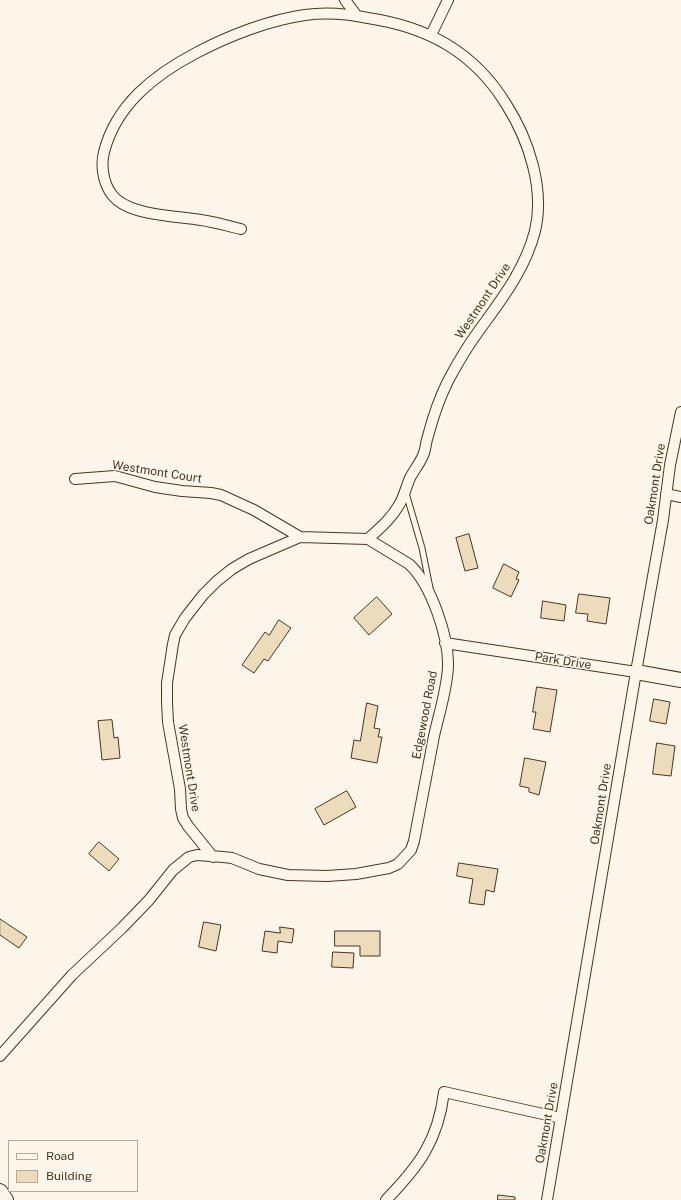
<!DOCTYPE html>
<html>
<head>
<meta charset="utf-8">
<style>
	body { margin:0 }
	#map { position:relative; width:681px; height:1200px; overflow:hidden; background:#fbf6e9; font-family:"Public Sans",sans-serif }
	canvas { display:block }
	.legend { position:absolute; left:8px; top:1140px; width:130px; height:52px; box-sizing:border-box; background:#fbf6e9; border:1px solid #b4a999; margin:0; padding:5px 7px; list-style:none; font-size:12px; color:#4a3520 }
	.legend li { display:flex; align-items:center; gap:8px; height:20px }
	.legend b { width:20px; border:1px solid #b4a999 }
</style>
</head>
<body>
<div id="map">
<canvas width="681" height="1200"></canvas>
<ul class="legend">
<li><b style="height:5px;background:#fbf6e9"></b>Road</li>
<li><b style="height:11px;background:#ecdcbc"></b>Building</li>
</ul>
</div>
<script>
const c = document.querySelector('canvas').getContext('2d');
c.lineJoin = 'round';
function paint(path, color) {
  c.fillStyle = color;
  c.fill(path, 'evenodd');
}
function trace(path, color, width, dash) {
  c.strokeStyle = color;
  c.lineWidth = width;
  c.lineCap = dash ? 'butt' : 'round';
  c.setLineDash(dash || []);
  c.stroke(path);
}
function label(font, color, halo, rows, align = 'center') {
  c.font = font + ' "Public Sans",sans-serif';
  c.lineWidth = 3;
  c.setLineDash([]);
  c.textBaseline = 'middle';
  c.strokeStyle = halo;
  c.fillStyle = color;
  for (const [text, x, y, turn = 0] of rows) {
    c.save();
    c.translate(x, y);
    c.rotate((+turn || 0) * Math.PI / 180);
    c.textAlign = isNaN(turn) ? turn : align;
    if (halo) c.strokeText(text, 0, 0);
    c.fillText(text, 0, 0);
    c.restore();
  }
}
const building = new Path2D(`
	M469,534L478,568L465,571L456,538Z
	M504,564L519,572L516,579L519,580L511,597L493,588Z
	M579,594L610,598L606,624L587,621L588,614L576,613Z
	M377,597L392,614L369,635L354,618Z
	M543,601L566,605L564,621L541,618Z
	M279,620L291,628L268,661L264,659L254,673L242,665L265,632L269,635Z
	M537,687L557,690L550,732L533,729L536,712H533Z
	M654,699L670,702L666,724L650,721Z
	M367,703L378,706L374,728L380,729L378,737H382L377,763L351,758L354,740L360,741Z
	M112,720L114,738L118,737L120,758L102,760L98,721Z
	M657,743L675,746L671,776L653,774Z
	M525,758L546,762L539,795L529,792V788L520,786Z
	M347,791L356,807L324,825L315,809Z
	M99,842L119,859L109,871L89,854Z
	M459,863L498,869L494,892L486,890L484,905L469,903L473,879L457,876Z
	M0,919L27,937L19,948L0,935Z
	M204,922L221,925L216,951L199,947Z
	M280,927L294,929L292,943L278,941L277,953L262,951L265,931L280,933Z
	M335,931H380V956H360V946H335Z
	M333,952L354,953L353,968L332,967Z
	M498,1195L515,1197V1200H498Z`);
const lane = new Path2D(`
	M406,493L422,548L430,588`);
const street = new Path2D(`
	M345,0L357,16
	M431,35L448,0
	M241,229C228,226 215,222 201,220C177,216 137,216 117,200C104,189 100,168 104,152C116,105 154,75 196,53C228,36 269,20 305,15C326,12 348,14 368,18C428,27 474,52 506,104C529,140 545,189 535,231C525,270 501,300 478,332C467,347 457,364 448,381C439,399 433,417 428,436C426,441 426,447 424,453C421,462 414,470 410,478C406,487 404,497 399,505C391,519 380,528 368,539
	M666,494L681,497
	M445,643L636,672
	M213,857L188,826L183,818L181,809L180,789L168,722L167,702V683L173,644L175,635L185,618L203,595L217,581L232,569L249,559L300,537
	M0,1056L72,975L122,928L149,900L173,870L189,857L197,855L223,857L232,858L259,869L288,875L327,876L356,874L389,868L398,864L411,850L414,841C421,806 427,771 434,736C439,714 447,689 448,667C449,637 431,584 409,564L368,539L300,537L254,510L221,495L211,493L182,491L155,487L115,476L75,479
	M386,1200C419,1166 438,1141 444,1092L561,1118
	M547,1200L636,672L663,520L670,465L681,412`);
const secondary = new Path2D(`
	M636,672L681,680
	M0,1191L6,1200`);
const streetNames = [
	["Westmont Drive",483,301,-56],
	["Westmont Court",157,472,9],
	["Oakmont Drive",655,484,-81],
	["Park Drive",563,661,9],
	["Edgewood Road",425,715,-79],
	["Westmont Drive",189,768,81],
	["Oakmont Drive",601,804,-81],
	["Oakmont Drive",547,1123,-80]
];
paint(building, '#ecdcbc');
trace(building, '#4a3520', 1);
trace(lane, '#4a3520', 7);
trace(street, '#4a3520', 12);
trace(secondary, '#4a3520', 16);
trace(lane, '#fbf6e9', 5);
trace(street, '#fbf6e9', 10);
trace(secondary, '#fbf6e9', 14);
label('12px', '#4a3520', '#fbf6e9', streetNames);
</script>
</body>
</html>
